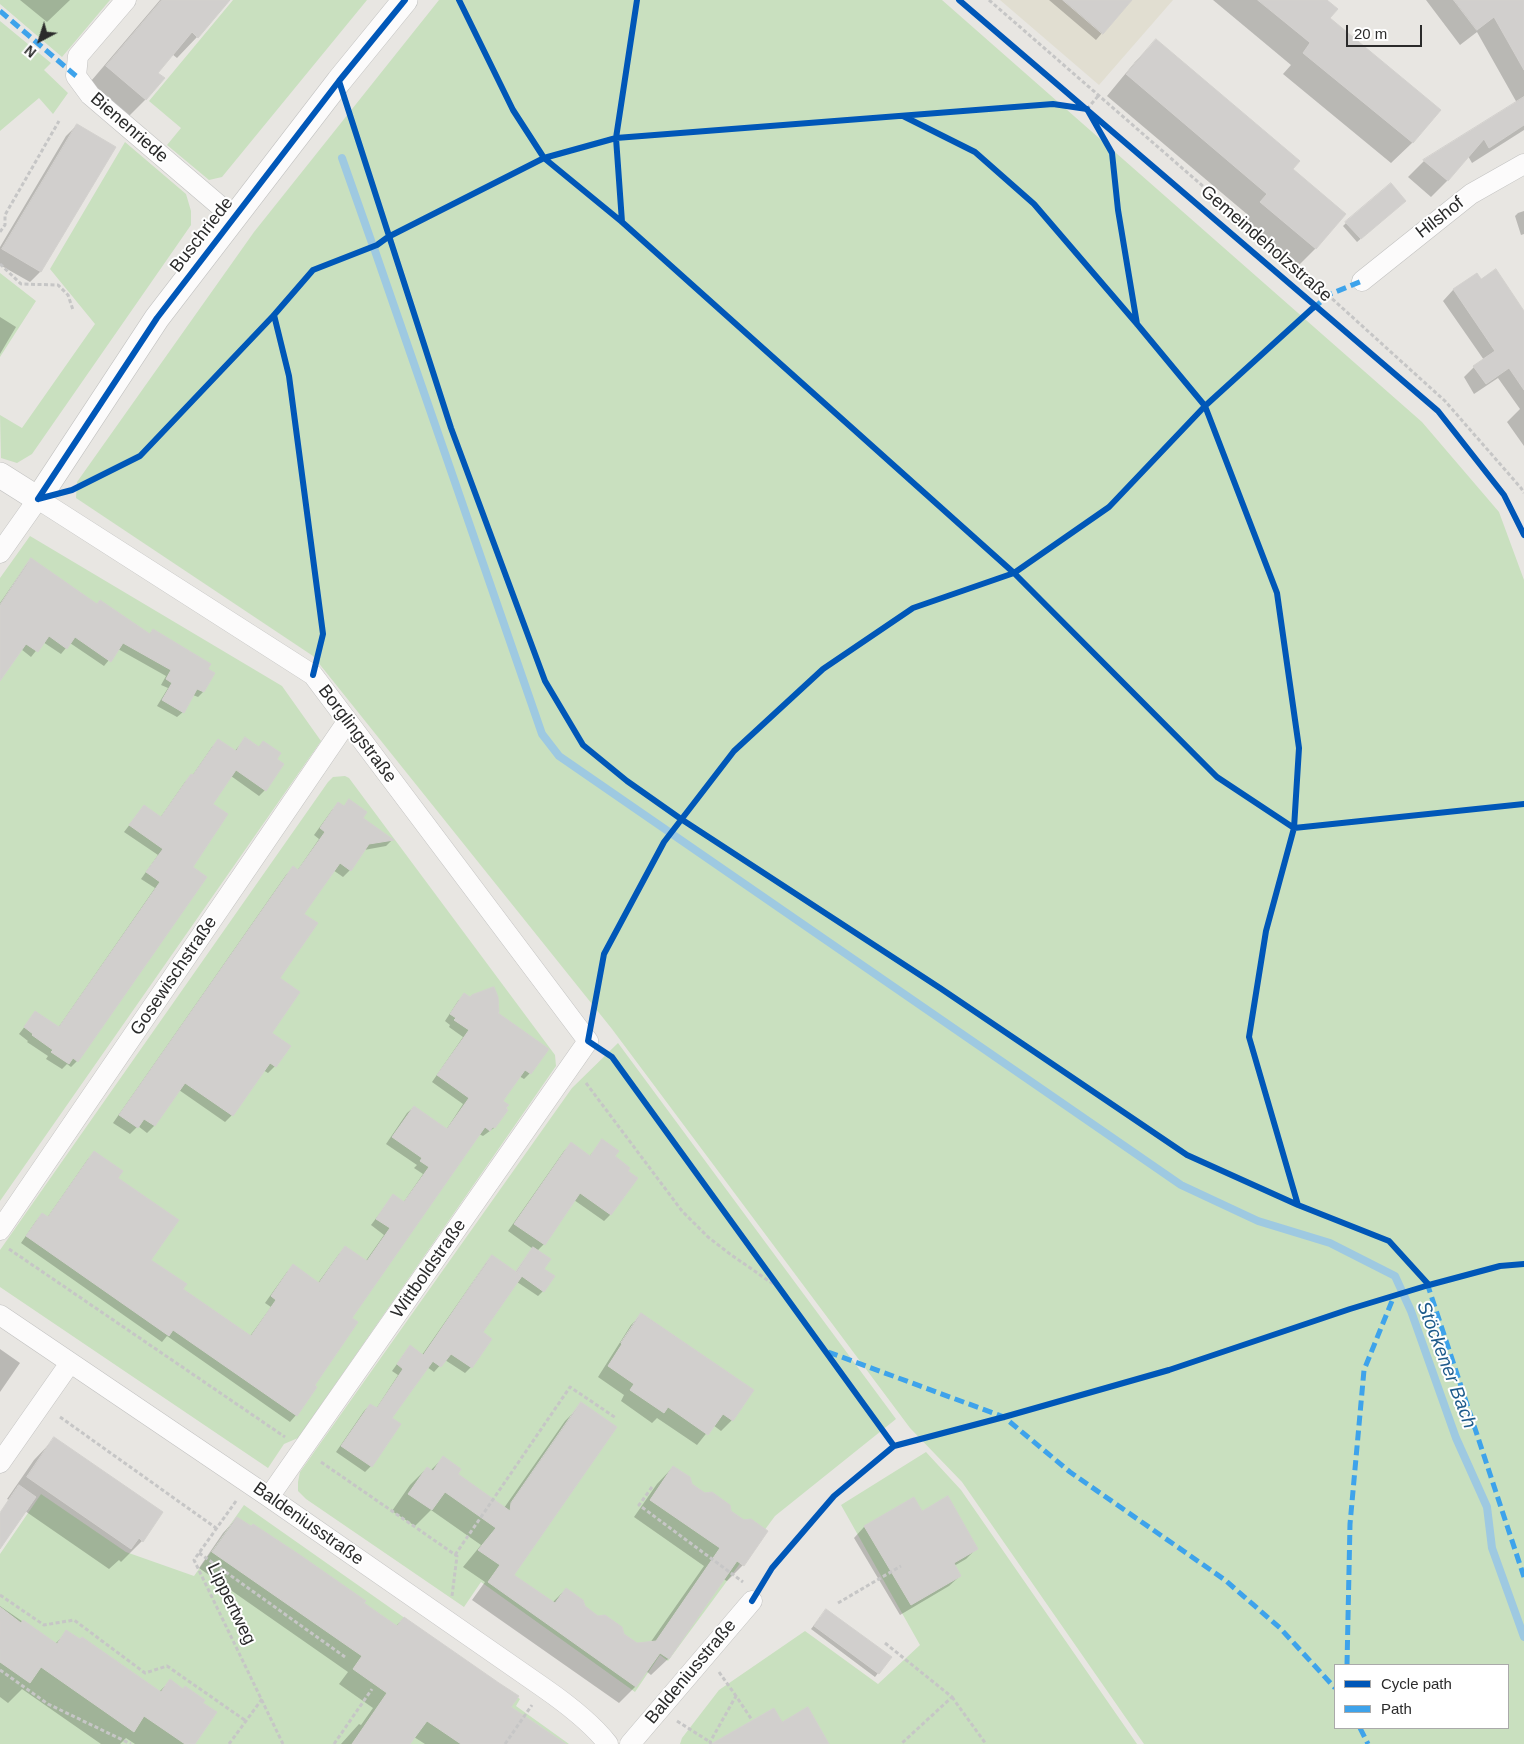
<!DOCTYPE html>
<html>
<head>
<meta charset="utf-8">
<style>
	body { margin:0 }
	#map { position:relative; width:1524px; height:1744px; overflow:hidden; background:#e8e6e2; font-family:Arial,sans-serif }
	canvas { display:block }
	.legend { position:absolute; left:1334px; top:1664px; width:175px; height:65px; box-sizing:border-box; background:#fff; border:1px solid #aaa; margin:0; padding:6px 9px; list-style:none; font-size:15px; color:#2b2b2b }
	.legend li { display:flex; align-items:center; gap:10px; height:25px }
	.legend b { width:25px; border:1px solid #aaa }
	.north { position:absolute; left:15px; top:15px; width:50px; height:50px; -webkit-text-stroke:4px #fff; paint-order:stroke; rotate:220deg; font-size:14px; font-weight:700; line-height:20px; text-align:center; color:#2b2b2b }
	.north::after { content:''; display:block; margin:auto; width:18px; height:22px; background:#2b2b2b; clip-path:polygon(50% 0,100% 100%,50% 72%,0 100%) }
	.scale { position:absolute; left:1346px; top:25px; width:76px; height:22px; box-sizing:border-box; border:2px solid #2b2b2b; border-top:0; padding-left:6px; font-size:15px; line-height:18px; white-space:nowrap; color:#2b2b2b; -webkit-text-stroke:4px #fff; paint-order:stroke }
</style>
</head>
<body>
<div id="map">
<canvas width="1524" height="1744"></canvas>
<ul class="legend">
<li><b style="height:6px;background:#0057b8"></b>Cycle path</li>
<li><b style="height:6px;background:#3ea3eb"></b>Path</li>
</ul>
<div class="north">N</div>
<div class="scale">20 m</div>
</div>
<script>
const c = document.querySelector('canvas').getContext('2d');
c.lineJoin = 'round';
function paint(path, color) {
  c.fillStyle = color;
  c.fill(path, 'evenodd');
}
function trace(path, color, width, dash) {
  c.strokeStyle = color;
  c.lineWidth = width;
  c.lineCap = dash ? 'butt' : 'round';
  c.setLineDash(dash || []);
  c.stroke(path);
}
function label(font, color, halo, rows, align = 'center') {
  c.font = font + ' Arial,sans-serif';
  c.lineWidth = 4;
  c.setLineDash([]);
  c.textBaseline = 'middle';
  c.strokeStyle = halo;
  c.fillStyle = color;
  for (const [text, x, y, turn = 0] of rows) {
    c.save();
    c.translate(x, y);
    c.rotate((+turn || 0) * Math.PI / 180);
    c.textAlign = isNaN(turn) ? turn : align;
    if (halo) c.strokeText(text, 0, 0);
    c.fillText(text, 0, 0);
    c.restore();
  }
}
const education = new Path2D(`
	M1000,0H1173L1099,85Z`);
const green = new Path2D(`
	M0,0H110L62,57L0,4Z
	M233,0H367L222,177L209,180L167,145L181,128L149,101Z
	M439,0H942L1422,422L1499,512L1524,580V1744H1144L962,1482L910,1428L612,1029L313,656L76,498L77,482L254,232ZM1335,1665H1508V1728H1335Z
	M0,21L51,63L44,70L68,93L53,114L39,98L0,131Z
	M125,142L186,194L191,211V225L32,454L17,463L1,458L0,415L22,428L95,324L50,269Z
	M0,273L36,301L0,357Z
	M30,536L282,686L321,741L0,1201V578Z
	M345,776L349,778L555,1055L556,1066L298,1438L284,1444L268,1468L0,1287V1250L328,782L333,777Z
	M618,1043L896,1419L775,1516L668,1661L660,1655L635,1692L481,1582L464,1607L306,1499L298,1491V1482L300,1472L572,1088Z
	M926,1452L961,1490L1137,1744H680L682,1738L719,1690L805,1631L878,1684L920,1645L841,1505Z
	M41,1494L126,1552L194,1576L244,1505L520,1699L516,1706L569,1744H0V1554Z`);
const shadow = new Path2D(`
	M20,0H70L47,22Z
	M160,0H229L197,37L177,58L172,54L156,73L146,99L125,120L86,87Z
	M1049,0H1130L1096,40Z
	M1213,0H1325L1329,18L1439,110L1412,143L1391,163L1283,74L1291,65Z
	M1426,0H1524V130L1472,163L1468,156L1448,180L1431,197L1408,177L1424,161L1517,103L1477,32L1460,45Z
	M1156,41L1292,169L1316,248L1295,269L1241,224L1248,215L1107,96L1135,62Z
	M77,125L114,148L40,272L30,282L0,265V247L66,136Z
	M1401,204L1357,242L1343,226L1346,223Z
	M1524,211V234L1521,235L1515,216L1518,213Z
	M1476,275L1481,281L1524,313V446L1507,422L1520,409L1498,378L1474,394L1464,377L1474,367L1484,360L1443,301L1453,290Z
	M0,317L16,327L0,354Z
	M31,560L96,606L149,635L153,630L206,670L203,692L198,697L193,695L183,712L177,717L157,706L168,688L161,685L166,676L118,649L104,666L70,643L61,654L43,642L31,657L21,649L0,674V603L26,565Z
	M245,739L258,748L263,742L275,760L265,790L259,796L231,776L211,804L192,867L77,1061L71,1067L67,1064L62,1069L46,1059L48,1056L27,1042L28,1041L19,1034L36,1012L58,1028L155,888L141,879L158,855L124,832L144,806L160,818L185,782L192,776L212,747L218,741L234,752Z
	M339,803L392,840L386,846L364,850L350,870L343,877L333,870L303,914L279,978L270,1033L275,1066L268,1073L263,1070L232,1115L225,1122L179,1090L154,1126L147,1133L138,1126L130,1134L113,1123L286,875L293,868L297,871L319,839L314,835L332,810Z
	M464,995L496,1014L530,1073L524,1079L519,1076L502,1101L494,1128L483,1136L479,1134L350,1318L313,1386L315,1387L296,1415L290,1422L167,1336L162,1342L21,1243L36,1221L42,1214L47,1218L88,1159L94,1153L117,1178L150,1261L182,1289L250,1336L271,1307L265,1303L287,1272L293,1266L318,1283L339,1254L345,1248L365,1262L384,1235L371,1225L393,1196L403,1203L423,1174L414,1168L417,1165L386,1144L407,1113L414,1107L446,1130L463,1104L432,1082L463,1037L449,1027L450,1025L445,1021L458,1001Z
	M602,1141L613,1157L610,1215L604,1221L574,1200L544,1244L537,1251L543,1269V1291L538,1296L517,1282L482,1333L471,1367L465,1373L445,1360L434,1372L427,1367L390,1418L371,1466L365,1472L336,1452L364,1411L370,1405L376,1409L398,1375L392,1371L405,1353L422,1355L486,1263L492,1257L515,1273L533,1249L508,1231L564,1151L571,1144L589,1157Z
	M642,1314L752,1390L732,1420L721,1431L713,1425L697,1445L657,1418L652,1423L621,1401L624,1395L598,1377L631,1325Z
	M0,1349L20,1363L0,1392Z
	M582,1404L513,1575L552,1603L566,1589L583,1607L637,1644L650,1643L704,1566L634,1517L657,1484L673,1467L691,1485L743,1565L727,1581L723,1579L668,1659L651,1675L646,1671L635,1687L619,1703L472,1600L485,1582L463,1567L481,1545L431,1510L415,1526L392,1511L410,1485L427,1468L430,1471L443,1458L456,1474L504,1508L565,1421Z
	M54,1439L142,1541L121,1562L119,1560L109,1569L25,1511L0,1547V1514L9,1500L7,1499L34,1460Z
	M913,1499L922,1512L977,1548L966,1559L954,1566L960,1576L949,1586L900,1615L854,1538L864,1527Z
	M237,1518L396,1626L404,1618L509,1707L564,1744H425L414,1737L408,1744H341L359,1724L361,1725L373,1708L339,1684L348,1672L199,1568L223,1533Z
	M0,1606L55,1644L67,1632L159,1692L170,1681L193,1744H135L126,1738L120,1744H101L22,1689L8,1703L0,1697Z
	M824,1613L890,1657L875,1677L811,1629Z`);
const stream = new Path2D(`
	M342,158L373,246
	M374,248L542,734L559,756L1181,1185L1258,1221L1330,1243L1395,1276L1411,1311L1456,1438L1487,1507L1492,1548L1524,1637`);
const building = new Path2D(`
	M162,0H230L198,38L192,32L158,73L165,78L146,100L106,66Z
	M1063,0H1132L1103,34Z
	M1258,0H1327L1338,9L1330,18L1441,110L1413,143L1303,53L1310,43Z
	M1454,0H1524V70L1494,17L1477,30Z
	M1156,39L1300,161L1293,169L1346,214L1316,249L1260,202L1267,194L1126,74Z
	M1524,97V125L1489,148L1484,139L1448,181L1423,160Z
	M77,124L116,147L41,272L2,249Z
	M1391,183L1406,201L1361,239L1345,222Z
	M1496,269L1524,311V390L1509,368L1486,384L1473,366L1495,351L1453,289L1477,273L1481,279Z
	M31,558L97,604L100,600L150,634L153,629L211,664L208,669L215,673L204,692L197,689L184,713L162,700L172,683L166,679L171,670L123,643L111,662L75,637L67,649L49,636L38,652L26,644L0,681V605Z
	M245,737L259,747L263,741L281,753L277,759L284,764L266,791L236,770L213,804L228,814L193,867L207,877L78,1062L73,1058L69,1064L51,1052L53,1050L32,1035L33,1034L24,1027L35,1011L59,1027L160,882L146,872L163,849L129,825L144,805L161,817L191,774L193,775L218,739L236,751Z
	M349,799L367,812L363,818L394,840L369,844L351,871L340,863L304,914L318,923L280,978L300,992L272,1033L291,1046L276,1067L270,1063L233,1116L185,1083L155,1126L144,1119L138,1128L119,1115L293,866L298,870L325,832L320,828L338,802L344,806Z
	M494,987L498,997L499,1012L498,1013L549,1049L531,1074L525,1070L503,1101L509,1105L506,1108L508,1110L495,1128L493,1127L490,1131L485,1127L352,1318L358,1322L315,1385L317,1387L297,1416L173,1330L169,1336L26,1236L42,1213L48,1217L94,1151L123,1171L118,1178L179,1220L151,1260L187,1284L183,1289L251,1336L276,1300L271,1296L293,1264L319,1283L345,1246L367,1261L390,1228L376,1219L393,1194L404,1202L429,1167L420,1161L422,1158L392,1137L414,1106L447,1129L469,1098L437,1075L469,1030L454,1020L456,1018L450,1014L464,993L470,997L472,995Z
	M602,1139L619,1151L615,1156L630,1168L628,1171L638,1178L611,1215L580,1193L545,1245L514,1224L571,1142L590,1156Z
	M533,1247L551,1259L544,1269L555,1276L544,1292L516,1272Z
	M492,1255L522,1276L483,1332L492,1339L472,1368L451,1354L441,1367L431,1360L433,1361L392,1418L401,1424L372,1467L341,1446L370,1404L377,1408L403,1369L397,1364L410,1345L423,1355Z
	M641,1313L754,1390L733,1421L723,1414L708,1435L668,1407L664,1413L630,1390L634,1384L608,1366L622,1344L621,1343Z
	M581,1402L617,1427L514,1575L555,1603L566,1588L583,1600L585,1606L598,1616L605,1615L622,1627L624,1634L637,1643L656,1641L720,1548L650,1500L673,1466L690,1477L692,1484L705,1493L712,1492L730,1505L731,1511L744,1520L751,1519L768,1531L744,1566L737,1561L669,1659L660,1653L636,1687L488,1582L500,1565L478,1550L496,1528L445,1492L432,1510L408,1494L427,1467L433,1471L443,1456L461,1469L458,1474L510,1511L511,1503Z
	M54,1437L163,1512L143,1542L139,1538L131,1549L27,1477Z
	M19,1485L36,1497L0,1549V1513Z
	M948,1496L978,1549L954,1563L961,1576L911,1605L864,1526L914,1497L922,1511Z
	M237,1517L251,1526L253,1524L300,1555L366,1601L364,1603L397,1626L404,1617L499,1683L519,1696L511,1707L566,1744H461L427,1721L410,1744H352L387,1693L353,1669L362,1656L212,1552Z
	M0,1607L21,1623L23,1620L57,1644L66,1630L80,1639L82,1637L161,1692L170,1679L183,1689L185,1686L205,1700L203,1703L217,1712L195,1744H185L144,1716L134,1732L41,1667L30,1683L0,1662Z
	M826,1609L892,1657L879,1674L814,1626Z
	M808,1707L829,1744H711L774,1708L782,1722Z`);
const path = new Path2D(`
	M989,0L1328,295L1445,401L1521,488L1524,493
	M1087,109L1099,95
	M0,232L5,225V215L59,121
	M0,264L21,284L58,285L68,295L73,310
	M586,1083L682,1211L708,1237L730,1254L779,1288
	M9,1249L285,1437
	M60,1417L216,1528
	M321,1462L457,1556L452,1596
	M652,1487L639,1505L743,1582
	M236,1501L194,1560L283,1744
	M199,1553L345,1657
	M455,1555L570,1387L616,1418
	M0,1595L44,1625L74,1620L145,1673L167,1666L246,1721
	M838,1603L901,1566
	M885,1643L952,1697L901,1744
	M0,1670L48,1704L131,1744
	M719,1672L736,1696
	M952,1697L986,1744
	M677,1721L710,1742
	M229,1744L262,1699
	M334,1744L372,1689
	M505,1744L532,1705
	M711,1744L710,1742L736,1696L752,1720`);
const minor = new Path2D(`
	M126,0L78,56L76,76L90,95L234,218
	M1362,281L1471,194L1524,164
	M0,553L38,499L313,675L588,1041L269,1497
	M0,1230L347,722
	M0,1315L269,1497L544,1688C567,1704 591,1722 608,1744
	M0,1463L70,1363
	M630,1744L752,1601`);
const tertiary = new Path2D(`
	M0,475L38,499L157,318L339,81L405,0`);
const quiet = new Path2D(`
	M0,11L76,76
	M1313,309L1328,295L1362,281
	M1427,1283L1524,1577
	M828,1352L1004,1417L1070,1472L1225,1580L1280,1628L1335,1688
	M1347,1665L1350,1524L1364,1370L1394,1296
	M1360,1728L1368,1744`);
const cycleway = new Path2D(`
	M459,0L513,110L544,158L622,222L1014,573L1217,777L1294,828L1524,804
	M959,0L1438,411L1504,495L1524,535
	M339,81L451,428L545,681L583,745L627,781L681,819L940,988L1187,1155L1298,1205L1389,1241L1429,1285
	M903,116L975,152L1034,204L1137,324L1205,406L1277,593L1299,748L1294,828L1266,931L1249,1037L1298,1205
	M622,222L616,138L637,0
	M274,315L289,376L323,634L313,675
	M38,499L72,490L140,456L274,315L313,270L377,245L388,237L544,158L616,138L1053,104L1087,109L1112,153L1118,210L1137,324
	M38,499L157,318L339,81L405,0
	M894,1446L612,1057L588,1041L604,954L664,842L734,751L823,669L913,608L1014,573L1109,507L1205,406L1315,306
	M752,1601L772,1568L834,1496L894,1446L1004,1417L1169,1370L1350,1309L1429,1285L1500,1266L1524,1264`);
const streetNames = [
	["Bienenriede",129,128,41],
	["Hilshof",1440,218,-38],
	["Buschriede",202,235,-52],
	["Gemeindeholzstraße",1266,244,41],
	["Borglingstraße",357,734,53],
	["Gosewischstraße",174,976,-56],
	["Wittboldstraße",429,1269,-55],
	["Baldeniusstraße",308,1524,35],
	["Lippertweg",231,1604,64],
	["Baldeniusstraße",691,1672,-50]
];
const waterNames = [
	["Stöckener Bach",1446,1365,69]
];
paint(education, '#e1ded1');
paint(green, '#c9e0bf');
paint(shadow, '#0003');
trace(stream, '#9ec9e1', 8);
paint(building, '#d1cfcd');
trace(building, '#d3d1ce', 1);
trace(minor, '#c2c2c1', 21);
trace(tertiary, '#c2c2c1', 26);
trace(path, '#c6c6c6', 3, [4, 2.5]);
trace(minor, '#fcfbfb', 20);
trace(tertiary, '#fcfbfb', 25);
trace(quiet, '#3ea3eb', 5, [10, 5]);
trace(cycleway, '#0057b8', 6);
label('18px', '#2b2b2b', '#fff', streetNames);
label('italic 19px', '#1e5b8b', '#fff', waterNames);
</script>
</body>
</html>
